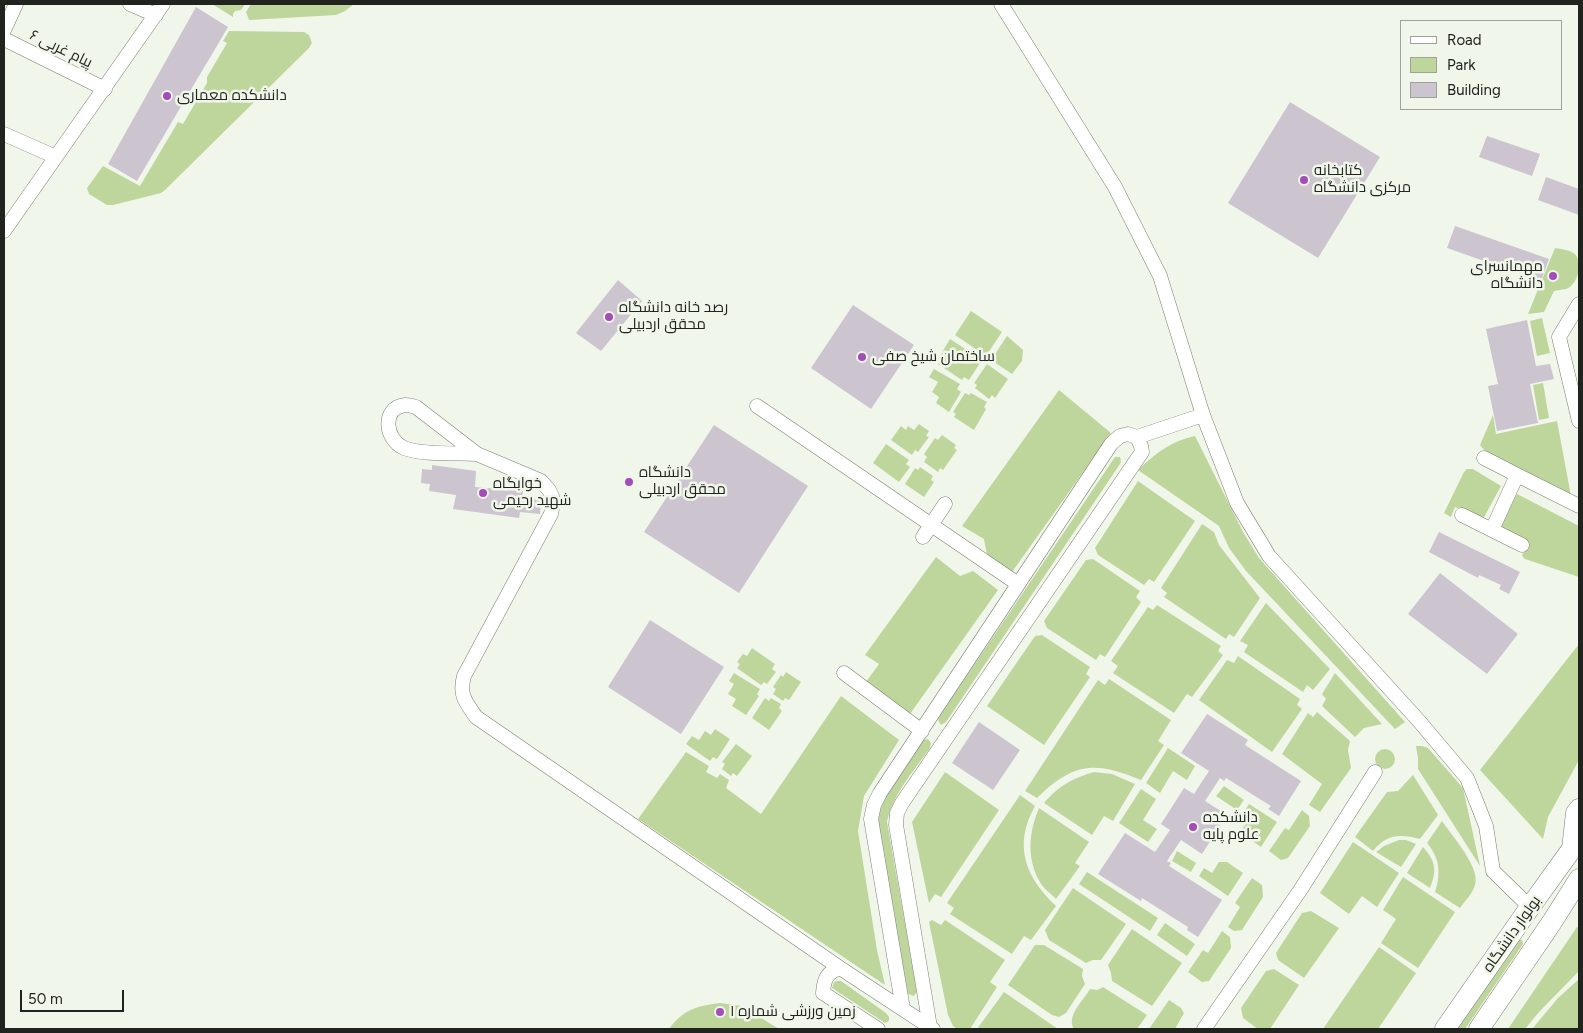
<!DOCTYPE html>
<html>
<head>
<meta charset="utf-8">
<style>
	body { margin:0 }
	#map { position:relative; width:1583px; height:1033px; overflow:hidden; background:#f1f6ea; font-family:Figtree,sans-serif }
	canvas { display:block }
	.frame { position:absolute; inset:0; border:5px solid #21231f; pointer-events:none }
	.legend { position:absolute; left:1400px; top:20px; width:162px; height:90px; box-sizing:border-box; background:#f1f6ea; border:1px solid #9ea299; margin:0; padding:6px 9px; list-style:none; font-size:15px; color:#21231f }
	.legend li { display:flex; align-items:center; gap:10px; height:25px }
	.legend b { width:25px; border:1px solid #9ea299 }
	.scale { position:absolute; left:20px; top:990px; width:104px; height:22px; box-sizing:border-box; border:2px solid #21231f; border-top:0; padding-left:6px; font-size:15px; line-height:18px; white-space:nowrap; color:#21231f; -webkit-text-stroke:4px #f1f6ea; paint-order:stroke }
</style>
</head>
<body>
<div id="map">
<canvas width="1583" height="1033"></canvas>
<div class="frame"></div>
<ul class="legend">
<li><b style="height:6px;background:#fff"></b>Road</li>
<li><b style="height:14px;background:#bed69c"></b>Park</li>
<li><b style="height:14px;background:#ccc4ce"></b>Building</li>
</ul>
<div class="scale">50 m</div>
</div>
<script>
const c = document.querySelector('canvas').getContext('2d');
c.lineJoin = 'round';
function paint(path, color) {
  c.fillStyle = color;
  c.fill(path, 'evenodd');
}
function trace(path, color, width, dash) {
  c.strokeStyle = color;
  c.lineWidth = width;
  c.lineCap = dash ? 'butt' : 'round';
  c.setLineDash(dash || []);
  c.stroke(path);
}
function label(font, color, halo, rows, align = 'center') {
  c.font = font + ' Figtree,Cairo,sans-serif';
  c.lineWidth = 5;
  c.setLineDash([]);
  c.textBaseline = 'middle';
  c.strokeStyle = halo;
  c.fillStyle = color;
  for (const [text, x, y, turn = 0] of rows) {
    c.save();
    c.translate(x, y);
    c.rotate((+turn || 0) * Math.PI / 180);
    c.textAlign = isNaN(turn) ? turn : align;
    if (halo) c.strokeText(text, 0, 0);
    c.fillText(text, 0, 0);
    c.restore();
  }
}
const green = new Path2D(`
	M212,4H245L241,10L235,11L233,14V17Z
	M251,4H354L345,11L336,15L249,20L246,12Z
	M229,31L304,32L309,35L312,43L309,48L165,190L161,193L113,205H107L89,194L87,188L103,166L140,186L178,122L183,124L207,83V77L227,43L223,41Z
	M1555,248C1561,249 1570,250 1575,254C1583,263 1578,285 1566,289C1562,290 1557,290 1554,291L1544,312L1528,314Z
	M971,311L1002,332L986,356L955,335Z
	M1542,318L1550,353L1537,356L1530,321Z
	M1007,336L1023,350L1022,361L1012,374L991,360Z
	M950,339L982,360L969,380L964,377L962,380L938,364L941,361L938,359Z
	M987,364L1008,379L995,398L992,395L989,399L975,388L977,385L974,383Z
	M934,369L960,384L957,389L961,392L949,412L936,403L939,397L932,392L938,382L929,377Z
	M1543,383L1549,418L1539,420L1533,385Z
	M1059,390L1111,433L1012,572L987,555L984,539L962,526Z
	M965,393L969,395L971,393L987,402L984,407L986,409L974,430L954,417L956,414L953,412Z
	M1493,415L1496,434L1557,421L1571,496L1485,451L1480,445Z
	M919,424L929,431L926,436L929,437L918,452L915,450L912,455L891,440L901,426L906,430L908,426L914,430Z
	M942,435L956,445L954,448L957,450L943,470L940,468L938,472L924,462L927,457L924,454L935,438L938,440Z
	M1195,436L1243,532L1259,558L1405,722L1395,729L1246,571L1229,548L1219,526L1138,470C1156,453 1171,441 1195,436Z
	M886,444L909,460L906,464L910,467L899,482L873,463Z
	M1115,457H1120L1121,462L1118,467L946,722L941,725L938,720L940,715Z
	M920,467L933,476L931,480L934,482L924,497L905,484L915,468L918,470Z
	M1467,469H1473L1501,486L1483,519L1455,507L1451,517L1444,513L1464,472Z
	M1138,481L1195,521L1154,582L1149,579L1144,585L1098,555L1095,548Z
	M1517,494L1579,526V577L1525,559L1522,556L1526,543L1499,526Z
	M1202,524L1214,532L1219,545L1260,598L1234,637L1229,634L1226,639L1164,597L1167,593L1161,588Z
	M936,557L960,576L973,571L998,590L910,714L866,682L879,664L865,655Z
	M1093,559L1140,591L1136,597L1141,602L1105,657L1100,654L1096,660L1047,628L1044,621L1086,560Z
	M1266,603L1330,669L1313,690L1307,685L1303,692L1244,652L1248,645L1240,641Z
	M1157,605L1221,646L1218,651L1223,655L1192,697L1187,694L1174,713L1113,673L1118,666L1111,661L1148,607L1153,610Z
	M1042,635L1090,667L1086,674L1090,677L1044,745L987,706L1035,636Z
	M1579,644V760L1548,817L1543,839L1480,770Z
	M752,648L775,664L772,669L776,672L767,684L764,682L761,685L737,668L740,664L737,662L743,654L747,656Z
	M1238,656L1300,699L1297,705L1302,709L1272,752L1199,700L1227,660L1234,663Z
	M786,672L801,682L789,700L785,698L783,701L773,694L776,689L773,687L781,675L783,677Z
	M734,673L760,689L757,694L759,696L746,715L732,706L736,699L728,694L734,684L729,681Z
	M1335,673L1382,724L1364,728L1355,737L1322,706L1326,699L1322,694Z
	M1109,679L1171,720L1158,741L1164,745L1141,780C1095,761 1074,762 1037,798L1025,791L1098,680L1105,685Z
	M841,696L899,740L864,796L858,831L877,950L885,985L638,819L686,752L709,766L706,772L717,778L720,774L729,780L726,788L761,814Z
	M765,698L769,701L771,698L781,704L779,708L782,711L769,730L752,718Z
	M1317,712L1350,741L1348,750L1351,768L1320,812L1309,805L1322,784L1282,754L1308,713L1313,717Z
	M715,729L730,739L717,759L713,757L710,761L686,744L692,736L699,740L705,731L711,735Z
	M928,739L931,743L930,748C913,772 893,794 887,822L917,992L914,996L908,994L877,825L883,799L923,740Z
	M736,744L752,756L737,776L733,773L731,776L722,769L725,764L722,762Z
	M1416,746H1422L1428,748L1463,788L1480,866L1418,769V758Z
	M1168,748L1195,766L1187,780L1173,771L1160,793L1146,783Z
	M1375 759a10 10 0 1 1 20 0a10 10 0 1 1-20 0Z
	M945,772L999,810L941,897L935,894L929,903L912,822Z
	M1094,772L1112,774L1135,784L1113,821L1104,816L1092,835L1044,803C1060,785 1071,779 1094,772Z
	M1413,775L1438,815L1420,839C1400,834 1387,834 1373,851L1355,837L1387,792L1398,791Z
	M1224,786L1244,800L1237,810L1216,796Z
	M1141,789L1156,799L1143,820L1157,829L1148,842L1119,823Z
	M1020,795L1035,806C1013,845 1025,877 1056,906L1031,940L1024,936L1012,954L950,914L954,908L947,903Z
	M1249,804L1277,822L1261,847L1244,835L1243,828L1251,817L1244,812Z
	M1039,808L1089,842L1075,863L1080,866L1056,899C1051,894 1043,888 1040,882C1026,858 1029,832 1039,808Z
	M1302,810L1309,816L1310,826L1288,858L1281,860L1269,851L1285,828L1289,830Z
	M1442,821C1452,836 1481,868 1475,885C1473,893 1465,901 1460,908L1435,892C1441,874 1440,858 1427,843Z
	M1399,840H1406L1416,844L1401,867L1376,852L1384,846Z
	M1353,842L1399,873L1377,907L1362,896L1349,914L1320,893Z
	M1423,847C1436,862 1437,870 1430,888L1407,873Z
	M1177,851L1196,863L1191,872L1172,861Z
	M1219,862H1227L1243,873L1228,896L1199,876L1204,868L1212,873Z
	M1087,872L1158,918L1150,931L1079,884Z
	M1403,877L1455,912L1418,968L1381,943L1396,919L1383,910Z
	M1252,878L1262,885L1263,897L1242,930L1234,931L1228,927L1240,907L1235,903Z
	M1073,888L1126,924L1101,960H1093L1086,963L1049,940L1045,930Z
	M1311,911L1339,928L1304,978L1278,960L1276,953L1302,913Z
	M932,920L941,925L945,920L1005,960L990,982L997,987L970,1029H957L953,1026L948,1015L929,922Z
	M1165,923L1195,944L1187,956L1157,935Z
	M1577,927L1579,928V971L1539,1012L1525,1029H1508Z
	M1132,929L1182,963L1152,1006L1112,981L1111,973L1108,965Z
	M1222,931L1230,937L1231,948L1209,981L1202,982L1188,972L1203,950L1208,953Z
	M1517,939L1522,940L1523,944L1465,1029H1453Z
	M1035,945H1044L1083,969L1082,976L1085,984L1066,1013L1059,1017L1052,1015L1008,985Z
	M1379,947L1416,973L1378,1029H1323Z
	M1274,969L1299,985L1270,1029H1258L1243,1018L1241,1008L1266,971Z
	M1579,979V1029H1532L1558,998Z
	M837,981H841L886,1013L889,1017V1021L885,1023L832,988L834,982Z
	M1103,987L1147,1015L1137,1029H1074C1066,1016 1083,1001 1090,989L1097,990Z
	M1004,992L1058,1029H977Z
	M1169,1000L1181,1008L1184,1013L1175,1029H1149Z
	M720,1003L742,1006L779,1029H669C683,1010 696,1006 720,1003Z`);
const building = new Path2D(`
	M196,7L228,27L137,181L108,164Z
	M1290,102L1380,157L1318,258L1228,203Z
	M1487,136L1540,154L1532,176L1479,157Z
	M1546,177L1579,189V215L1538,200Z
	M1455,226L1549,259L1541,281L1447,248Z
	M618,280L642,301L601,351L576,333Z
	M853,305L914,345L871,409L811,368Z
	M1527,320L1536,366L1550,364L1554,379L1530,384L1538,423L1497,431L1488,386L1498,384L1486,329Z
	M714,425L808,486L739,593L644,532Z
	M432,465L476,471L475,487L523,491L522,498L541,500L540,514L520,512L519,518L453,509L456,495L429,491L430,484L421,483L422,469L432,470Z
	M1439,532L1520,572L1509,594L1499,589L1501,585L1479,575L1478,578L1429,552Z
	M1440,573L1518,634L1487,674L1408,614Z
	M650,620L724,667L681,734L608,687Z
	M1207,714L1248,740L1245,745L1301,781L1279,816L1268,809L1271,806L1226,778L1224,781L1220,778L1205,801L1227,815L1202,854L1181,840L1167,861L1171,863L1169,866L1222,900L1198,937L1187,930L1188,927L1142,898L1141,901L1098,874L1125,833L1155,852L1170,830L1161,824L1184,788L1194,794L1209,771L1181,753Z
	M979,722L1020,750L993,790L952,763Z`);
const street = new Path2D(`
	M130,4L156,15
	M1001,4L1115,187L1160,276L1203,415L1237,503L1269,556L1419,721L1467,778L1486,826L1493,871L1530,907
	M4,30L16,4
	M4,39L105,89
	M4,134L56,157
	M4,231L163,4
	M1579,304L1559,337L1579,421
	M757,406L1018,584
	M1137,437L1203,415
	M477,454C458,453 420,455 404,448C385,440 381,408 405,405C408,405 413,406 416,407L477,454L541,481L549,490L552,496L553,503L551,514L464,676C459,695 465,701 476,717L840,968L933,1029
	M1484,458L1517,475
	M1462,515L1522,545
	M1492,530L1517,475L1579,506
	M923,537L945,504
	M844,673L922,731
	M840,968C827,972 824,979 823,993L878,1029
	M903,1009L871,819L874,805L880,793L1111,444L1120,436L1128,434L1137,437L1141,446L1142,452L902,803L897,813L896,825L930,1027
	M1204,1029L1301,889L1375,772`);
const secondary = new Path2D(`
	M1572,849L1576,813L1579,809
	M1445,1029L1530,907L1579,839
	M1479,1029L1552,922L1579,879`);
const markers = [
	[167,96,5,"#a44dba"],
	[1304,180,5,"#a44dba"],
	[1553,276,5,"#a44dba"],
	[609,317,5,"#a44dba"],
	[862,357,5,"#a44dba"],
	[629,482,5,"#a44dba"],
	[483,493,5,"#a44dba"],
	[1193,827,5,"#a44dba"],
	[720,1012,5,"#a44dba"]
];
const streetNames = [
	["پیام غربی ۶",61,49,26],
	["بولوار دانشگاه",1512,934,-55]
];
const poiNames = [
	["دانشکده معماری",177,96],
	["کتابخانه",1314,171],
	["مرکزی دانشگاه",1314,188],
	["مهمانسرای",1543,267,"right"],
	["دانشگاه",1543,284,"right"],
	["رصد خانه دانشگاه",619,308],
	["محقق اردبیلی",619,325],
	["ساختمان شیخ صفی",872,357],
	["دانشگاه",639,473],
	["محقق اردبیلی",639,490],
	["خوابگاه",493,484],
	["شهید رحیمی",493,501],
	["دانشکده",1203,818],
	["علوم پایه",1203,835],
	["زمین ورزشی شماره ۱",730,1012]
];
paint(green, '#bed69c');
paint(building, '#ccc4ce');
trace(street, '#7a7f74', 15);
trace(secondary, '#7a7f74', 21);
trace(street, '#fff', 14);
trace(secondary, '#fff', 20);
for (const [x, y, r, color] of markers) {
  const dot = new Path2D();
  dot.arc(x, y, r, 0, 2 * Math.PI);
  c.fillStyle = color;
  c.fill(dot);
  trace(dot, '#f1f6ea', 2);
}
label('15px', '#21231f', '#f1f6ea', streetNames);
label('15px', '#21231f', '#f1f6ea', poiNames, 'left');
</script>
</body>
</html>
